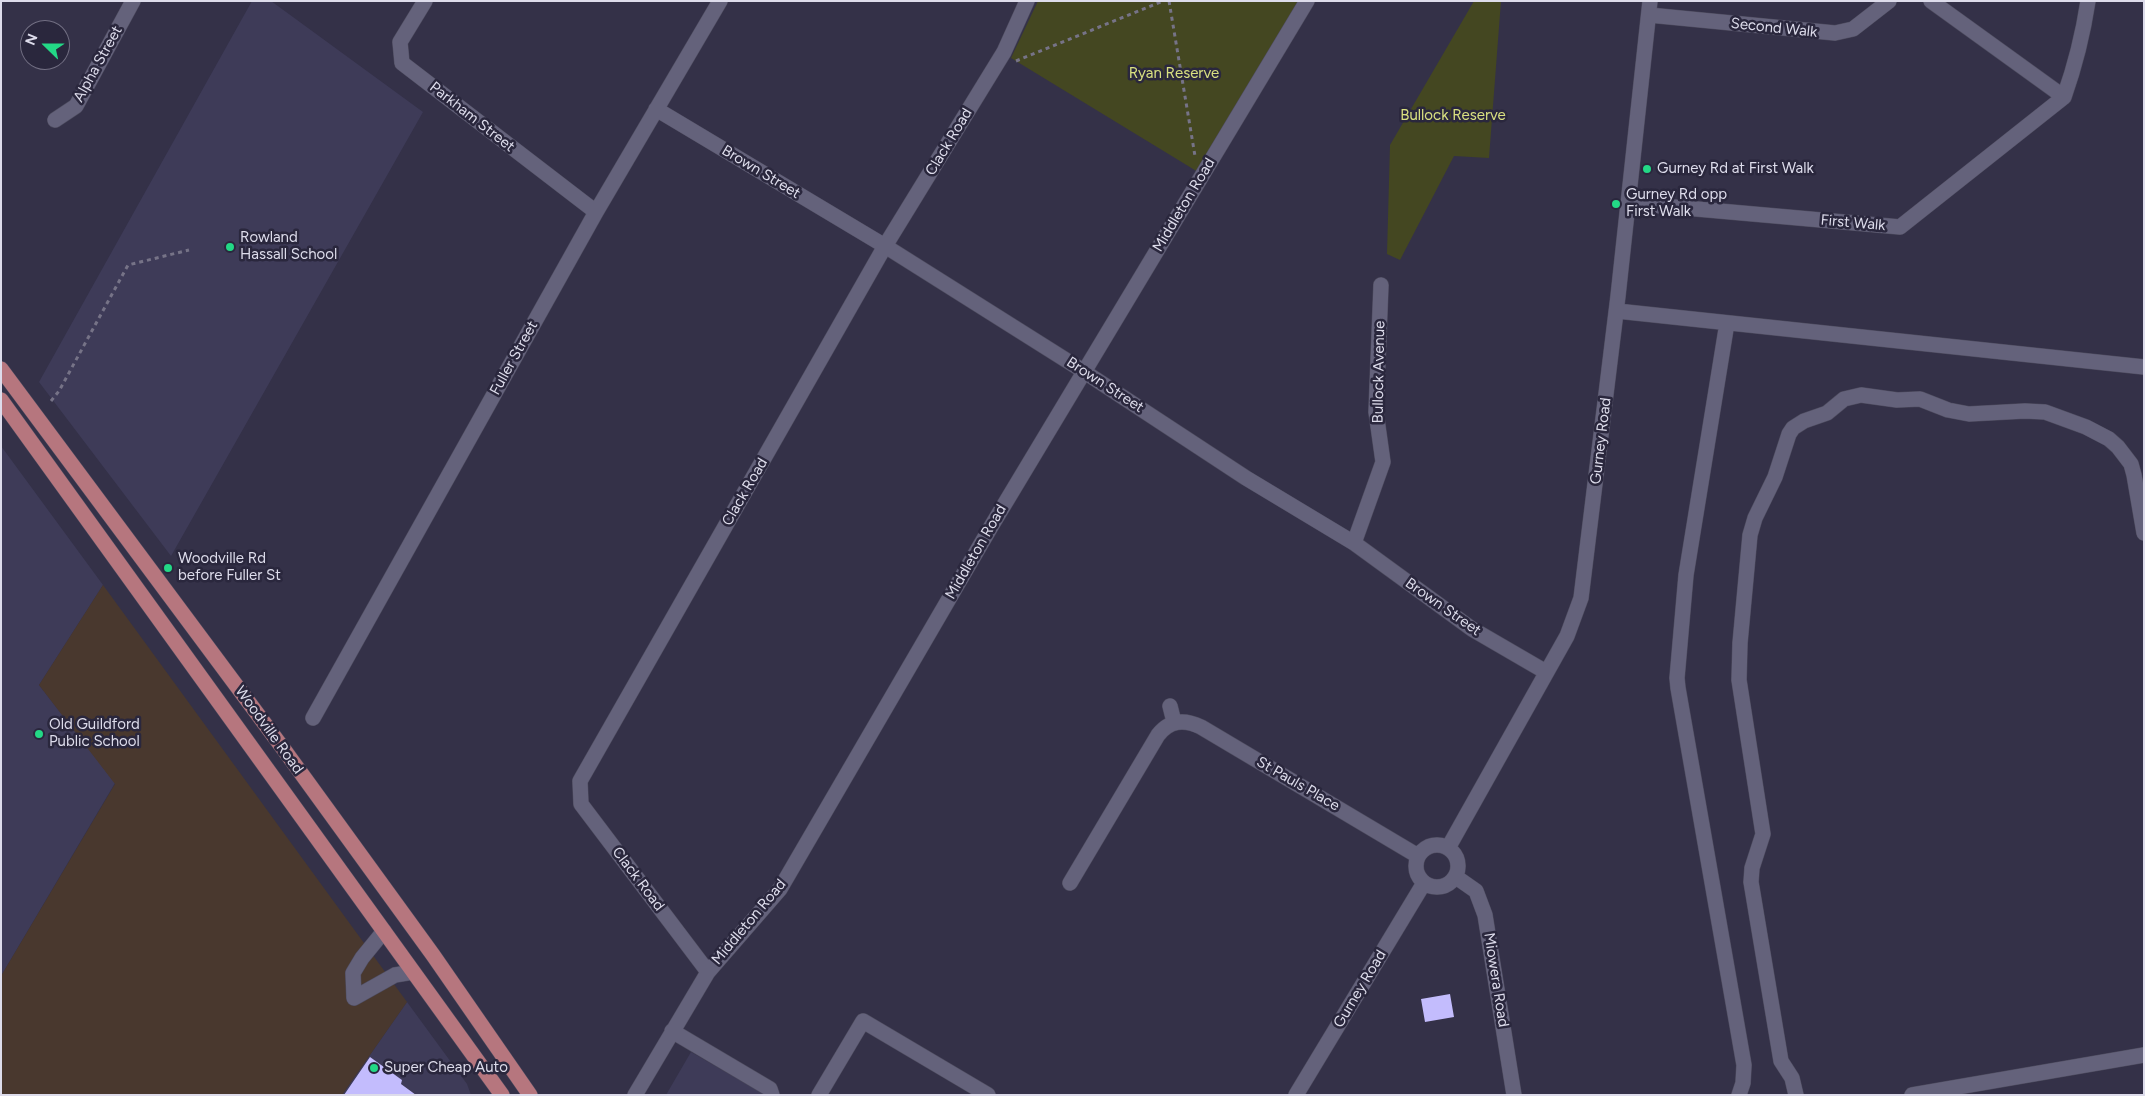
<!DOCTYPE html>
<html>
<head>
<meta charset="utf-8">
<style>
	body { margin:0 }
	#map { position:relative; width:2145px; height:1096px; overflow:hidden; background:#343148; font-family:Figtree,sans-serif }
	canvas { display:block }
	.frame { position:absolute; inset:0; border:2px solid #dddceb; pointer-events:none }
	.north { position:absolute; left:20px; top:20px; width:50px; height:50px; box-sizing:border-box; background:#2a273d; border:1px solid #726f83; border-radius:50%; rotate:292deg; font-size:14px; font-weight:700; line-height:20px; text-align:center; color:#dddceb }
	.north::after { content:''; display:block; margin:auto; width:18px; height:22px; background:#23d886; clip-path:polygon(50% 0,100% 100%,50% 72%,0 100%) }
</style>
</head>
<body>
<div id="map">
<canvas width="2145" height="1096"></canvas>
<div class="frame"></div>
<div class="north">N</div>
</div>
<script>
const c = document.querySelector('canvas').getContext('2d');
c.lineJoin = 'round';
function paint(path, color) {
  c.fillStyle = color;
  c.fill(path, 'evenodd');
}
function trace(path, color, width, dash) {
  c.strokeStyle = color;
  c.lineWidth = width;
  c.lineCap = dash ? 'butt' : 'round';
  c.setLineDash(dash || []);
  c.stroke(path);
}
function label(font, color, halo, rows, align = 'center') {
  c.font = font + ' Figtree,sans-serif';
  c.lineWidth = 5;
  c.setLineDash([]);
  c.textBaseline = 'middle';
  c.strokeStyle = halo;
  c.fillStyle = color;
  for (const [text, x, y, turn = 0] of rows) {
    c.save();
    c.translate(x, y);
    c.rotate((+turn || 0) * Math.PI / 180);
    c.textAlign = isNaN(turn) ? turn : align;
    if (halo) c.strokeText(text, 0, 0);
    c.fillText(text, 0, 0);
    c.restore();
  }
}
const built = new Path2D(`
	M252,1H271L423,112L171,556L39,382Z
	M1,446L103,585L39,685L115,783L1,976Z
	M407,1002L467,1084L471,1095H342Z
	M691,1052L764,1094V1095H666Z`);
const industrial = new Path2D(`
	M103,585L407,1002L342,1095H1V976L115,784L39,685Z`);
const green = new Path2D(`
	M1038,1H1301L1198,172L1011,58Z
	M1474,1H1501L1489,158L1454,156L1400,260L1387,254L1390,145Z`);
const building = new Path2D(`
	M1450,994L1454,1017L1425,1022L1421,999Z
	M370,1057L402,1080L401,1084L416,1095H344Z`);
const path = new Path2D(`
	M1169,1L1195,156
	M1016,61L1163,1
	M51,401L59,391L128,265L189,250`);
const minor = new Path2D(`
	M425,1L400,42L402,63L596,212
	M1931,1L2064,97
	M1649,15L1835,33L1853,29L1889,1
	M656,109L885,246L1077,367L1246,478L1354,543L1472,629L1546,672
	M55,120L76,106L133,1
	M1629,203L1900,227L2064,97C2075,66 2083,34 2088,1
	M1617,311L2144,367
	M1727,323L1686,575L1677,678L1678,688L1744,1065L1743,1083L1739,1095
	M1354,543L1383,462L1376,412L1381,285
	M1170,706L1174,722
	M313,718L596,212L720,1
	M1416 866a21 21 0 1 1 42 0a21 21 0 1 1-42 0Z
	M1448,848L1567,636L1581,598L1618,296L1650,1
	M1456,877L1476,891L1485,915L1514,1095
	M1070,883L1158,735C1170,720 1184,719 1201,727L1418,856
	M384,931L362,958L353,973L354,998L395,975L413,972
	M708,972L581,804L580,781L885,246L1004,52L1027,1
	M672,1031L770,1089L772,1095
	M635,1095L708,972L780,889L992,525L1307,1
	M819,1095L863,1021L988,1095
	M1296,1095L1424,883
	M1796,1095L1792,1078L1781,1061L1751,882L1752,868L1763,834L1739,680L1740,643L1750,535L1755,518L1775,477L1789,434L1793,428L1804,421L1827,413L1844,399L1861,395L1897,400L1920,399L1948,410L1969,414L2025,411L2045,412L2086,427L2109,439L2118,447L2131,464L2134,475L2144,533
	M1912,1095L2144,1055`);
const major = new Path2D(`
	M1,369L285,751L433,955L530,1095
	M1,400L502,1095`);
const markers = [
	[1647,169,5,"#23d886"],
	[1616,204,5,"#23d886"],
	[230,247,5,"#23d886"],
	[168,568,5,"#23d886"],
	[39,734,5,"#23d886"],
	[374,1068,5,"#23d886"]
];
const streetNames = [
	["Second Walk",1774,28,6],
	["Alpha Street",98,64,-61],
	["Parkham Street",472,117,38],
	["Clack Road",949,142,-59],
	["Brown Street",761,172,31],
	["Middleton Road",1184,205,-59],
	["First Walk",1853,223,5],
	["Fuller Street",514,358,-61],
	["Bullock Avenue",1379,372,-89],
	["Brown Street",1105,385,33],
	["Gurney Road",1601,441,-83],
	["Clack Road",745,492,-60],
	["Middleton Road",976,552,-60],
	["Brown Street",1443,607,35],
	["Woodville Road",269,730,54],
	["St Pauls Place",1298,784,30],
	["Clack Road",638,879,53],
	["Middleton Road",749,922,-50],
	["Miowera Road",1496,980,81],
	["Gurney Road",1360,989,-59]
];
const parkNames = [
	["Ryan Reserve",1174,74],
	["Bullock Reserve",1453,116]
];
const poiNames = [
	["Gurney Rd at First Walk",1657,169],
	["Gurney Rd opp",1626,195],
	["First Walk",1626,212],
	["Rowland",240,238],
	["Hassall School",240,255],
	["Woodville Rd",178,559],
	["before Fuller St",178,576],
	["Old Guildford",49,725],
	["Public School",49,742],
	["Super Cheap Auto",384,1068]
];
paint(built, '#3e3b58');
paint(industrial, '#49382e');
paint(green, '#444721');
paint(building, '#c3bcfd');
trace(minor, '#4e4c5f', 16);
trace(major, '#4e4c5f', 16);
trace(path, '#767387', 3, [4, 4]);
trace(minor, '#64627b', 15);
trace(major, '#b6767e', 15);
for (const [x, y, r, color] of markers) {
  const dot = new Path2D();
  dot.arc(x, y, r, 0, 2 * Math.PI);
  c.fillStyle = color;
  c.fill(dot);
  trace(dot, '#2a273d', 2);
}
label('15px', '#dddceb', '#2a273d', streetNames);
label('15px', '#d9e080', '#2a273d', parkNames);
label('15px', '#dddceb', '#2a273d', poiNames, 'left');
</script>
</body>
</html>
